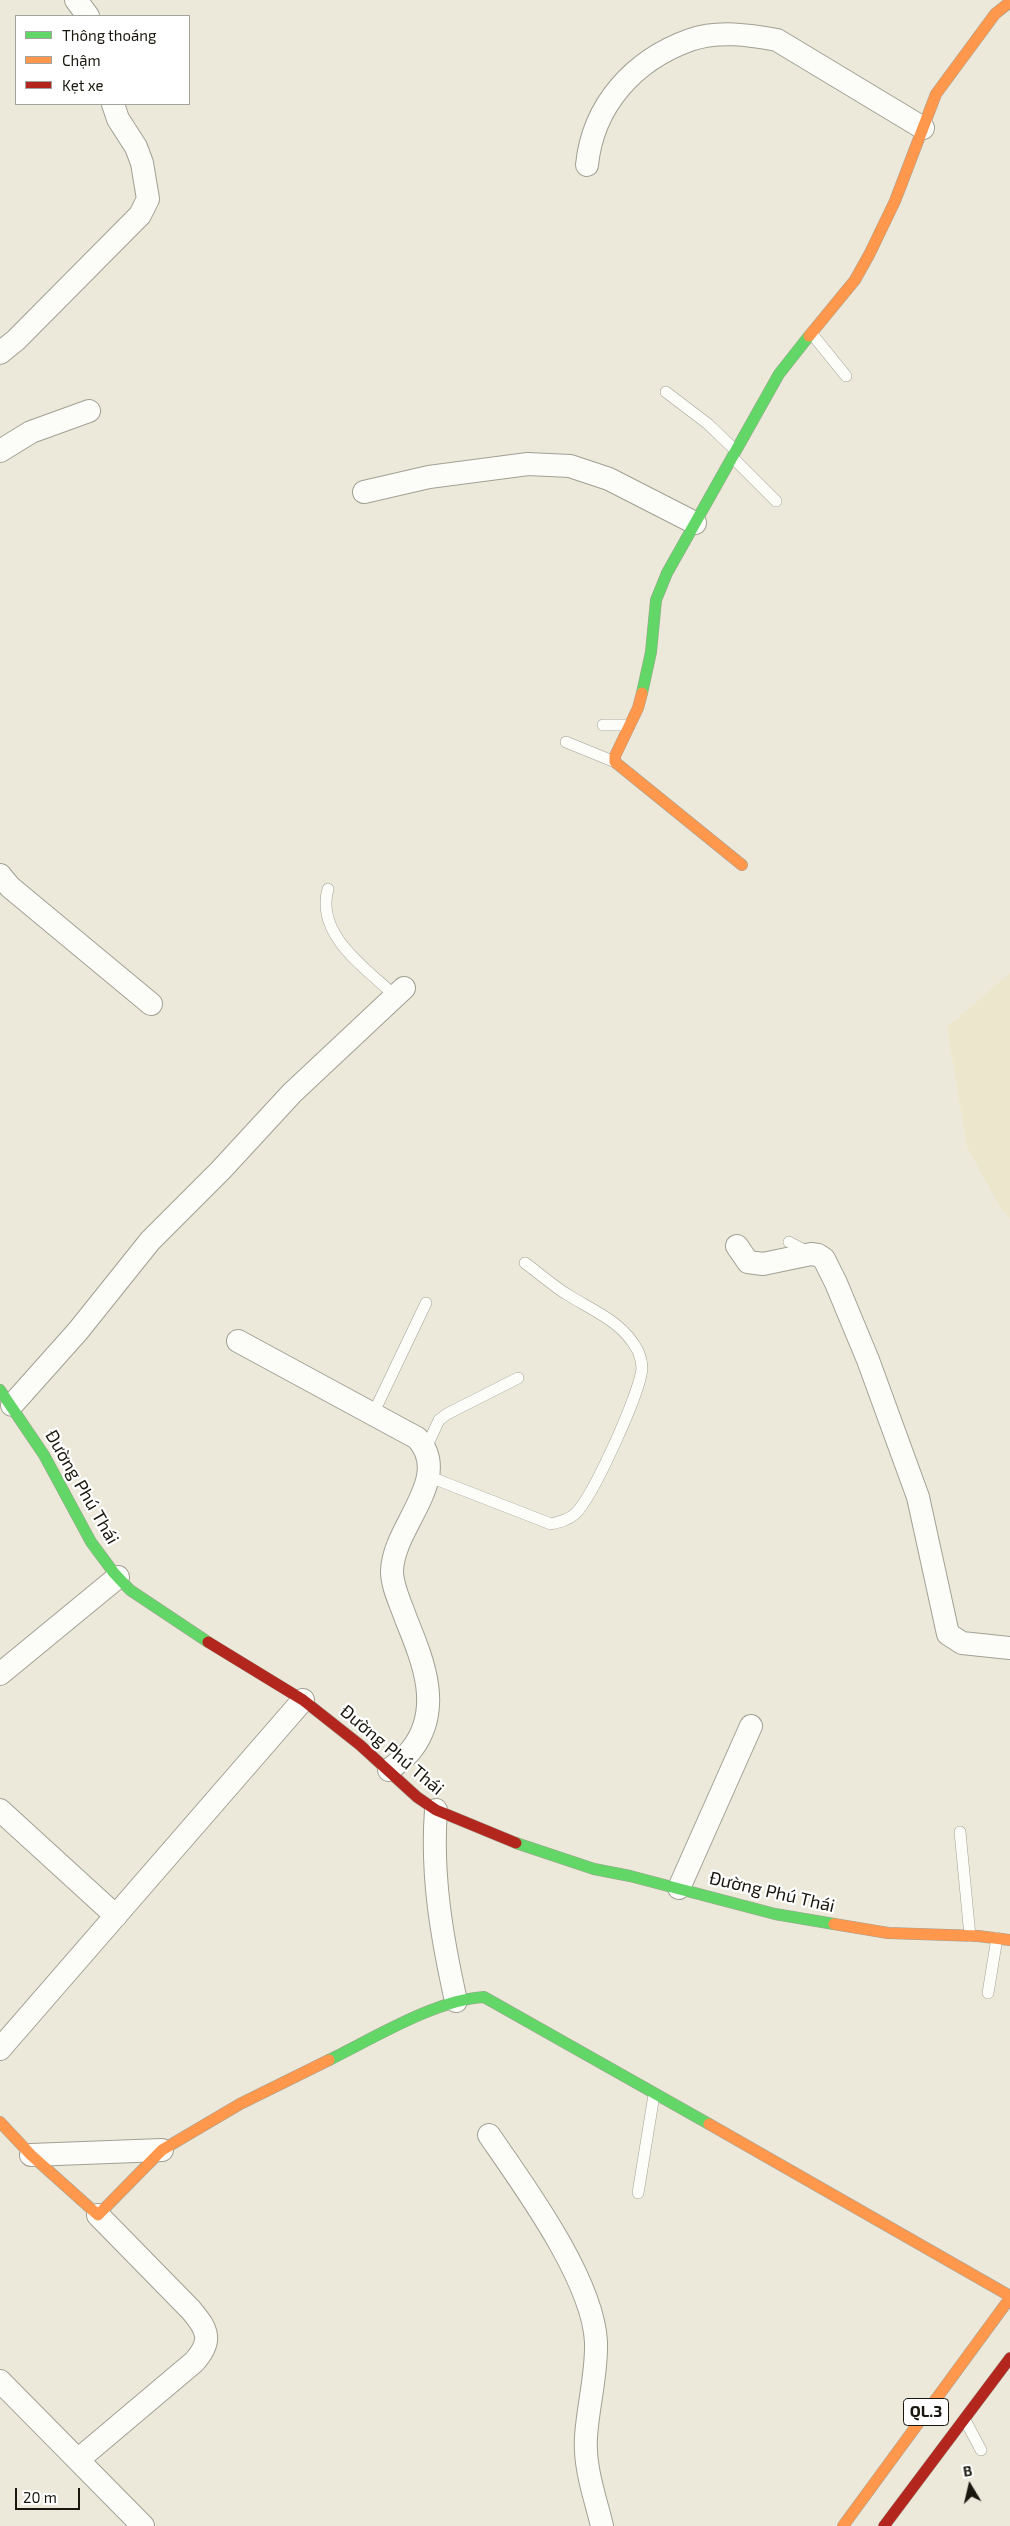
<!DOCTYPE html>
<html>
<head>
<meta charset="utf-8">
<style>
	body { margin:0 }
	#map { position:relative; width:1010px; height:2526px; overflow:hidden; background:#ece9da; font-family:"Exo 2",sans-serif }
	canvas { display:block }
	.legend { position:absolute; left:15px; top:15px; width:175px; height:90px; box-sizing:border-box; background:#fff; border:1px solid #a3a39f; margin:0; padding:6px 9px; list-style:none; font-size:15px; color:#1a180e }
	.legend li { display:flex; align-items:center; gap:10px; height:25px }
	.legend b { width:25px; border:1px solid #a3a39f }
	.north { position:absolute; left:945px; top:2461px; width:50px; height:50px; -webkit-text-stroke:4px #fff; paint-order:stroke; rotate:351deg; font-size:14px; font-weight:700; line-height:20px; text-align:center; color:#1a180e }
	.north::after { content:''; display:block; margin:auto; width:18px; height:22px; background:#1a180e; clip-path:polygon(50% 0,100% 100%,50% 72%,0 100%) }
	.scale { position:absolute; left:15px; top:2488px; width:65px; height:22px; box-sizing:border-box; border:2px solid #1a180e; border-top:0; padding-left:6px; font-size:15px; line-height:18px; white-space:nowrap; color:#1a180e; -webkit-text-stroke:4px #fff; paint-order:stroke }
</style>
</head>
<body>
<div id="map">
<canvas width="1010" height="2526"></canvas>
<ul class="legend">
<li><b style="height:6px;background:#63d668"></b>Thông thoáng</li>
<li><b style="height:6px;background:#ff974d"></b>Chậm</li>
<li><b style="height:6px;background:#b3261e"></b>Kẹt xe</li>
</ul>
<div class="north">B</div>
<div class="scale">20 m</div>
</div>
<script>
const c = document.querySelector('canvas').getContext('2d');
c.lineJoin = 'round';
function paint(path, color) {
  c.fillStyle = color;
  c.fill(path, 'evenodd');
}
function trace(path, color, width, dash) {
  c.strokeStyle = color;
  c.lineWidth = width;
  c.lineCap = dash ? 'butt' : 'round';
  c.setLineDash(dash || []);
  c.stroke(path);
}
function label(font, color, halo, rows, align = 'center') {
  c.font = font + ' "Exo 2",sans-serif';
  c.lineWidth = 4.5;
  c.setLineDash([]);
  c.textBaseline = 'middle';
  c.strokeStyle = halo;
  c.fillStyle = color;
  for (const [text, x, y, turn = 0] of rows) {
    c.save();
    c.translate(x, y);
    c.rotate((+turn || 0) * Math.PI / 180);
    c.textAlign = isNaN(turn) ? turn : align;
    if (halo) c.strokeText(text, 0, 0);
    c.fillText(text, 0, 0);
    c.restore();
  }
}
const built = new Path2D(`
	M1010,973V1218L1000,1207L967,1147L947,1027Z`);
const lane = new Path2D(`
	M812,334L846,376
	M666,392L708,424L735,450
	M733,458L776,501
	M603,725H628
	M566,742L615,762
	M328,889C315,935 366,968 395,996
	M789,1242L810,1253
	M373,1414L426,1303
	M426,1448L439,1420L447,1414L518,1378
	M430,1477L551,1524C560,1522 568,1520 575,1514C593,1497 639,1395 642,1369C642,1363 640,1356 638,1351C623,1322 594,1311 568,1295C553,1286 539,1273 525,1263
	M960,1832L970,1936
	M988,1993L997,1938
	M638,2193L654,2095
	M965,2420L981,2450`);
const street = new Path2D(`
	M76,0L88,16
	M587,165C593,105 634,60 690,40C718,30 750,35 777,40L923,128
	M0,353L16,340L140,215L148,199L142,163L136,147L118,119L113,104
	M0,451L31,432L89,411
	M364,492L429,477L528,464L570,466L609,479L695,523
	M0,875L10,887L151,1004
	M737,1246L748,1262L763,1264L811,1254L818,1255L824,1259L836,1283L868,1360L918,1497L948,1634L962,1643L1010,1648
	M238,1341L417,1438C454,1478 393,1526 392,1571C392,1587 401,1604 406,1619C423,1661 443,1708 412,1749C406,1757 396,1764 389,1770
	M12,1405L78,1331L150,1241L220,1171L292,1093L404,988
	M0,1674L118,1577
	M0,1810L116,1916
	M436,1810C431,1876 442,1938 456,2001
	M679,1888L751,1726
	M0,2049L303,1700
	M489,2135C525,2187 593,2280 596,2342C597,2374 588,2405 586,2437C584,2467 595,2497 602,2526
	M31,2155L162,2150
	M0,2381L143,2526
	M79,2459L194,2362C213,2341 208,2330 191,2310L98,2215`);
const fast = new Path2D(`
	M642,693L651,652L656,600L667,573L779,374L809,336
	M0,1390L44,1455L91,1542L114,1573L130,1590L208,1642
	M516,1843L594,1869L630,1876L775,1914L834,1924
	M329,2060C374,2038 435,2000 484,1997L709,2124`);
const slow = new Path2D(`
	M809,336L855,280L870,253L895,201L936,94L995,14L1010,2
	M642,693L638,708L615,756V762L742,865
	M834,1924L888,1933L978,1936L1010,1940
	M0,2122L31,2155L98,2215L162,2150L240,2104L329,2060
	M709,2124L1010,2296
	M843,2526L1010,2298`);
const jam = new Path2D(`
	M208,1642L303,1700L360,1745L417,1797L436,1810L516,1843
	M884,2526L1010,2358`);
const shields = [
	[926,2412,45]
];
const shieldNames = [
	["QL.3",926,2412]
];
const streetNames = [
	["Đường Phú Thái",82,1487,60],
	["Đường Phú Thái",392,1750,40],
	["Đường Phú Thái",772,1892,13]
];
paint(built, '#ece7cc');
trace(lane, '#a2a094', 12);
trace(street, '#a2a094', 24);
trace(fast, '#a2a094', 12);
trace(slow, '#a2a094', 12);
trace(jam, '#a2a094', 12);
trace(lane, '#fcfcf9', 11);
trace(street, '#fcfcf9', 22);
trace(fast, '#63d668', 11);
trace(slow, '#ff974d', 11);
trace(jam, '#b3261e', 11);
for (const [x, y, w] of shields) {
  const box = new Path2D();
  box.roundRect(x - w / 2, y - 13.5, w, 27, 4);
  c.fillStyle = '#fff';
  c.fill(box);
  trace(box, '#1a180e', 1);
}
label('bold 16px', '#1a180e', null, shieldNames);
label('18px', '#1a180e', '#fff', streetNames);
</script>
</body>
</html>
